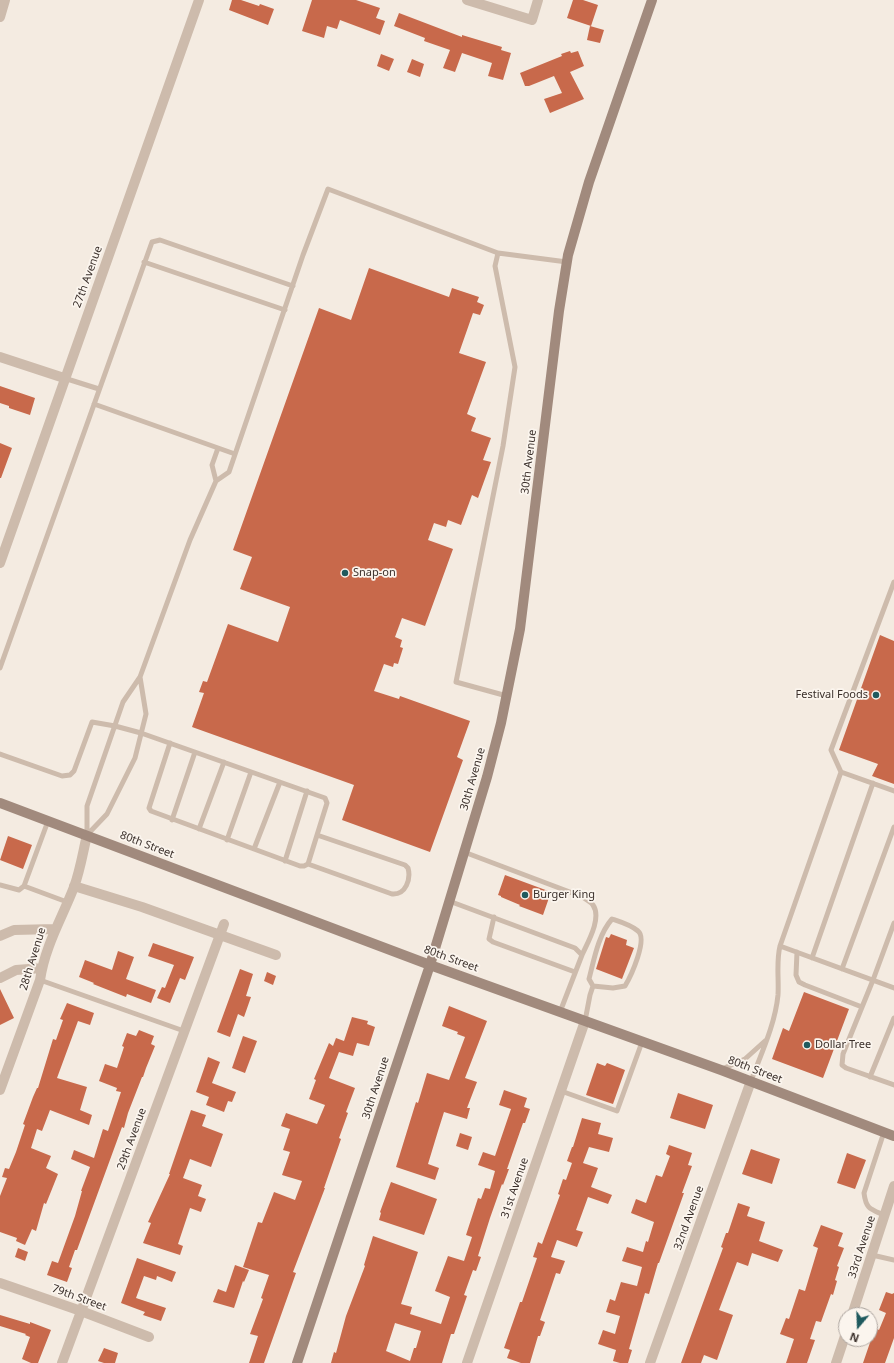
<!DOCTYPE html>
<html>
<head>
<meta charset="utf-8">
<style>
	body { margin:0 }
	#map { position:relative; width:894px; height:1363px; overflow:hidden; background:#f4ebe1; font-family:"Noto Sans",sans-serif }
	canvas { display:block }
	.north { position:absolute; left:838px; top:1307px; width:40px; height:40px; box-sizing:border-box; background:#fbf5ee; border:1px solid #aea6a0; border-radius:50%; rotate:199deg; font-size:11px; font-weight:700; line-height:16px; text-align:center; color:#3b302b }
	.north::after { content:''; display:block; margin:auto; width:14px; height:18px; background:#1f5a5e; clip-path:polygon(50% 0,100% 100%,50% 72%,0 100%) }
</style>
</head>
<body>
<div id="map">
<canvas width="894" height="1363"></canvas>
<div class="north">N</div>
</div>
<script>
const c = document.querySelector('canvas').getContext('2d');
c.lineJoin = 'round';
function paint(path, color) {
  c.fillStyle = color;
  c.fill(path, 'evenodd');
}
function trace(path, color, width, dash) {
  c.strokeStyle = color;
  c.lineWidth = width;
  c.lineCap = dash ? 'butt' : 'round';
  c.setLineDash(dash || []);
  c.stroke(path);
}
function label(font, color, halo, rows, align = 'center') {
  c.font = font + ' "Noto Sans",sans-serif';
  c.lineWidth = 3.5;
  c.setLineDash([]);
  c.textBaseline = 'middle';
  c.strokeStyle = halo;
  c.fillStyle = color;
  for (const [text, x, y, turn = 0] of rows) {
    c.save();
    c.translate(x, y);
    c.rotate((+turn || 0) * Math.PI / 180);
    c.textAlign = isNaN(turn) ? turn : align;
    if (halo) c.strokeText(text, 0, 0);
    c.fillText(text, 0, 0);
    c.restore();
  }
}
const building = new Path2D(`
	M232,0H241L259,6L260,4L274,9L268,25L229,10Z
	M312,0H356L380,8L376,18L385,21L380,35L340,20L337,29L327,26L324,38L302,31Z
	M573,0H583L598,5L591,26L567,18Z
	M399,13L462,37V35L502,47L501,50L511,53L503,80L488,76L492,63L462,53L455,72L443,68L450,50L424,41L425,38L394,26Z
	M590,26L604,30L600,43L587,40Z
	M570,51L571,53L578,51L584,66L570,72L584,99L550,113L544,99L562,93L554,76L529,86H525L520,73L562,56L561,54Z
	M381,54L394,59L389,71L377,66Z
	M412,59L424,64L420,77L407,72Z
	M369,268L449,297L452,288L479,297L477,302L484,305L480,315L473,313L459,353L486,362L467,414L476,418L471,431L491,438L483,460L491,462L478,498L472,495L461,525L448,520L446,527L434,523L428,540L453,549L425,626L402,618L395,637L402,640L400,647L403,648L398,664L394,663L393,667L384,664L374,691L399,699L400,696L470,721L457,757L463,760L430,852L342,820L354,785L192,727L204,693L199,692L203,681L207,682L228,624L278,642L290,607L240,589L252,557L233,550L319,308L351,320Z
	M0,386L35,398L30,415L9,408V406L0,403Z
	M0,443L12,448L1,478H0Z
	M880,635L894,641V784L872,776L878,764L839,750Z
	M8,836L32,845L23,869L0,860Z
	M505,875L551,892L543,915L519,906L520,905L501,897V896L498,895Z
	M611,934L627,940L626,945L634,948L622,979L596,969L606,937L609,938Z
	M153,943L194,957L185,980L180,978L170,1003L157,998L162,987L165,988L174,965L148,956Z
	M118,951L134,957L126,979L156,990L151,1003L127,994L126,997L93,984L94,983L79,977L85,960L112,970Z
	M240,969L253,974L246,996L251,997L244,1017L238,1014L230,1037L217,1032Z
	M267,972L276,976L273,985L264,981Z
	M0,989L14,1018L0,1025Z
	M804,992L849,1009L823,1078L772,1059L783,1028L789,1031Z
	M67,1003L94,1013L90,1025L78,1021L57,1078L87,1087L80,1110L92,1115L89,1125L50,1110L42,1131L37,1129L31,1148L51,1156L46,1168L58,1174L46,1204L44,1203L36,1231L32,1229L25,1245L16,1241L17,1238L0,1232V1196L7,1178L2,1177L5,1168L9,1169L16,1152L25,1125L23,1124L33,1097L37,1088H38L53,1039L56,1040L63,1020L60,1019Z
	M449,1006L487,1021L465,1078L477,1082L467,1108H470L467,1119L444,1112L438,1131L428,1164L439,1168L435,1180L396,1167L416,1102L418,1103L427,1073L449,1080L465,1037L457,1034L458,1032L442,1026Z
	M352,1017L368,1021L367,1024L375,1027L369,1046L357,1043L353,1056L339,1052L329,1078L355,1088L346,1112L348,1113L339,1138L341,1139L324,1188H325L293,1272L296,1273L264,1363H249L258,1336L250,1334L263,1299L261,1298L269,1275L243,1267L258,1222L262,1223L274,1192L295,1200L302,1181L282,1175L290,1152L283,1150L290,1129L281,1126L286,1113L317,1124L325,1105L309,1099L316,1080L314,1079L329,1043L333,1046L336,1038L344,1041Z
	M139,1030L154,1036L151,1044L155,1046L146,1068L143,1077H142L128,1113L124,1128L122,1127L77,1250H75L69,1267L72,1268L67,1282L47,1275L52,1261L58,1263L75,1216L82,1191H81L90,1167L71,1159L74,1150L94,1158L103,1129L108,1131L121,1092L116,1091L117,1088L99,1081L105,1064L117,1068L124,1047L122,1046L127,1033L136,1036Z
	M243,1036L257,1041L245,1073L232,1068Z
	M208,1057L220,1062L212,1083L236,1092L232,1102L228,1101L224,1112L206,1105L209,1097L196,1092Z
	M597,1063L605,1066L607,1063L625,1070L613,1104L586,1095Z
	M504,1090L527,1098L524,1107L530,1109L525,1123H523L507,1169H509L503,1185L502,1184L490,1218L478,1256L481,1257L476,1271L473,1270L464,1295L467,1296L454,1334H451L442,1363H331L334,1352L336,1353L346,1316L365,1266L364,1265L373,1236L418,1252L401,1304L412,1307L410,1314L441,1324L450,1297L435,1291L448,1256L464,1261L472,1237L466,1235L478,1198L481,1199L485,1188L490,1189L495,1171L478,1165L483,1152L495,1156L511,1109L499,1105ZM395,1323L421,1331L416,1348H414L410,1361L386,1351Z
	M678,1093L713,1105L705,1129L670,1118Z
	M191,1110L206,1115L202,1126L223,1134L211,1167L190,1159L183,1178L202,1185L198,1196L206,1199L201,1212L190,1208L178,1244L183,1246L180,1255L143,1243L151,1223L148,1222L170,1174H169Z
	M582,1118L601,1123L598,1134L613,1138L609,1152L589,1147L583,1163L598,1168L591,1187L612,1195L608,1204L588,1197L576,1230L583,1232L577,1247L557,1240L551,1257L565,1261L560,1274L556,1273L540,1320L545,1322L540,1336H538L530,1363H521L507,1358L510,1350L504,1348L520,1302H522L537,1258L533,1257L538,1242L542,1244L560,1195L558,1194L563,1179L566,1180L572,1163L567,1161L572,1147H573Z
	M460,1133L472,1137L468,1150L456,1146Z
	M669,1145L692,1153L688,1165L692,1166L682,1193H684L659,1263H658L649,1294L645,1293L629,1349L632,1350L628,1363H620L613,1361L616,1350L598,1344L603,1330L615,1334L620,1316L606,1312L610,1299L615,1301L621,1282L637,1286L642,1267L622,1261L627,1247L643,1252L646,1241L648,1242L654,1222L631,1213L636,1199L646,1203L656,1175L662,1177L670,1156L666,1154Z
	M751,1149L780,1159L772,1184L742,1174Z
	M847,1153L866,1160L855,1189L837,1183Z
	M391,1182L437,1199L424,1235L379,1220L381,1213L380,1212Z
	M738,1203L750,1207L747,1216L765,1222L759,1241L783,1250L778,1262L752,1253L748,1266L737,1262L719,1310L733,1315L717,1360L704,1355L701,1363H681L723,1248L721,1247L726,1233H728Z
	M821,1225L843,1233L838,1246L844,1248L837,1266L839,1267L835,1280L837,1281L833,1295L831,1294L821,1322L816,1321L810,1339L815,1340L807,1363H786L794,1339L780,1334L786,1318L789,1319L799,1289L805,1291L818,1248L813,1246Z
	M18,1248L28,1252L25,1261L15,1257Z
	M137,1258L176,1272L172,1282L157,1276L156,1280L144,1276L136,1298L166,1308L161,1321L143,1315L145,1312L121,1303Z
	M235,1265L249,1270L244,1282L243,1281L234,1308L213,1302L218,1289L226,1292Z
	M886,1292L892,1294L894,1293V1338L885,1363H863L875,1328L879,1330L886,1313L879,1310Z
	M0,1315L30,1324V1322L51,1330L38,1363H31L22,1359L30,1337L25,1335L26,1334L0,1326Z
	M104,1348L118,1353L115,1363H104L98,1361Z`);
const lane = new Path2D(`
	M144,262L285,310
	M64,378L99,389
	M94,404L235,454
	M216,481L212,465L218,448
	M0,668L152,242L160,240L293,286
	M507,696L456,682L503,446L515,367L495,266L498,253L567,262
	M0,754L62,776L70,775L74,771L92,722L115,726L141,733L325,798L327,803L308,864L304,866H300L151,811L149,808L170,743
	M841,772L894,791
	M172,820L195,752
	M48,821L24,886L67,902
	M199,829L224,762
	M87,835V806L123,702L140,677L190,540L216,481L229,472L303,255L328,189L498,253
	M87,835L107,814L135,758L146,714L140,677
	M227,840L251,772
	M254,849L280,782
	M464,852L583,897C586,900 591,902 593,905C602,918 588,942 582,955
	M285,861L307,791
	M308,864L392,894C406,895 411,879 408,868L405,865L317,835
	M0,885L19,890L24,886
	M449,901L575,948L582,955L560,1012
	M494,917L489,939L493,942L575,972
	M894,923L873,980L843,1054L842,1065L846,1068L894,1085
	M780,946L894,988
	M797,952L796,975L799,982L805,985L862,1007
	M812,958L873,783
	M842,969L894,827
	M40,980L184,1031
	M585,1021L590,995L593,986L613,988L625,986C631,976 648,939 638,931C631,925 621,922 612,919C598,935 594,960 589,979L593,986
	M722,1069L745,1059L765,1041
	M870,1077L894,1018
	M751,1081C761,1054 775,1025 778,995C779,978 776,962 780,946L841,772L831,750L894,582
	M561,1091L617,1111L642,1042
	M884,1132L864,1193C866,1209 870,1209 884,1215
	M872,1255L894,1260`);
const street = new Path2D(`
	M467,0L532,20L538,0
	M0,17L5,0
	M0,357L64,378
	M0,563L199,0
	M74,886L142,907L276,955
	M0,936L14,930L55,929
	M0,978L16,970L42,968
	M0,1090L40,980C45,946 62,918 74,887C80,871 83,852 87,835
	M0,1283L81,1311L149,1337
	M852,1315L894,1186
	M62,1363L224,924
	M467,1363L585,1021
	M650,1363L751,1081
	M836,1363L846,1333`);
const secondary = new Path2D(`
	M0,803L430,965L721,1070L894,1136
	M297,1363L430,965L487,777L501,723L520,629L559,311L568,255L589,182L652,0`);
const markers = [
	[345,573,4,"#1f5a5e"],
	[876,695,4,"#1f5a5e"],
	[525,895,4,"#1f5a5e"],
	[807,1045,4,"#1f5a5e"]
];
const streetNames = [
	["27th Avenue",88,277,-70],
	["30th Avenue",529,462,-83],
	["30th Avenue",473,779,-74],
	["80th Street",147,845,21],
	["28th Avenue",33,959,-73],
	["80th Street",451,959,20],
	["80th Street",755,1070,21],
	["30th Avenue",376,1088,-72],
	["29th Avenue",132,1139,-70],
	["31st Avenue",515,1188,-71],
	["32nd Avenue",689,1218,-70],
	["33rd Avenue",862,1247,-72],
	["79th Street",79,1298,20]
];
const poiNames = [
	["Snap-on",353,573],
	["Festival Foods",868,695,"right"],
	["Burger King",533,895],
	["Dollar Tree",815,1045]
];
paint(building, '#c8694b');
trace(lane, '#cdbbac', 5);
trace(street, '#cdbbac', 10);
trace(secondary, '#a18a7d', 10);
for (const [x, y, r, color] of markers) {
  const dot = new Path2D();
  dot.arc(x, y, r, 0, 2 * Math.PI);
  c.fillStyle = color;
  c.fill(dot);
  trace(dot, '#fbf5ee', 1.5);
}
label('11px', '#3b302b', '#fbf5ee', streetNames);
label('11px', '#3b302b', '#fbf5ee', poiNames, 'left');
</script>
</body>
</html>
